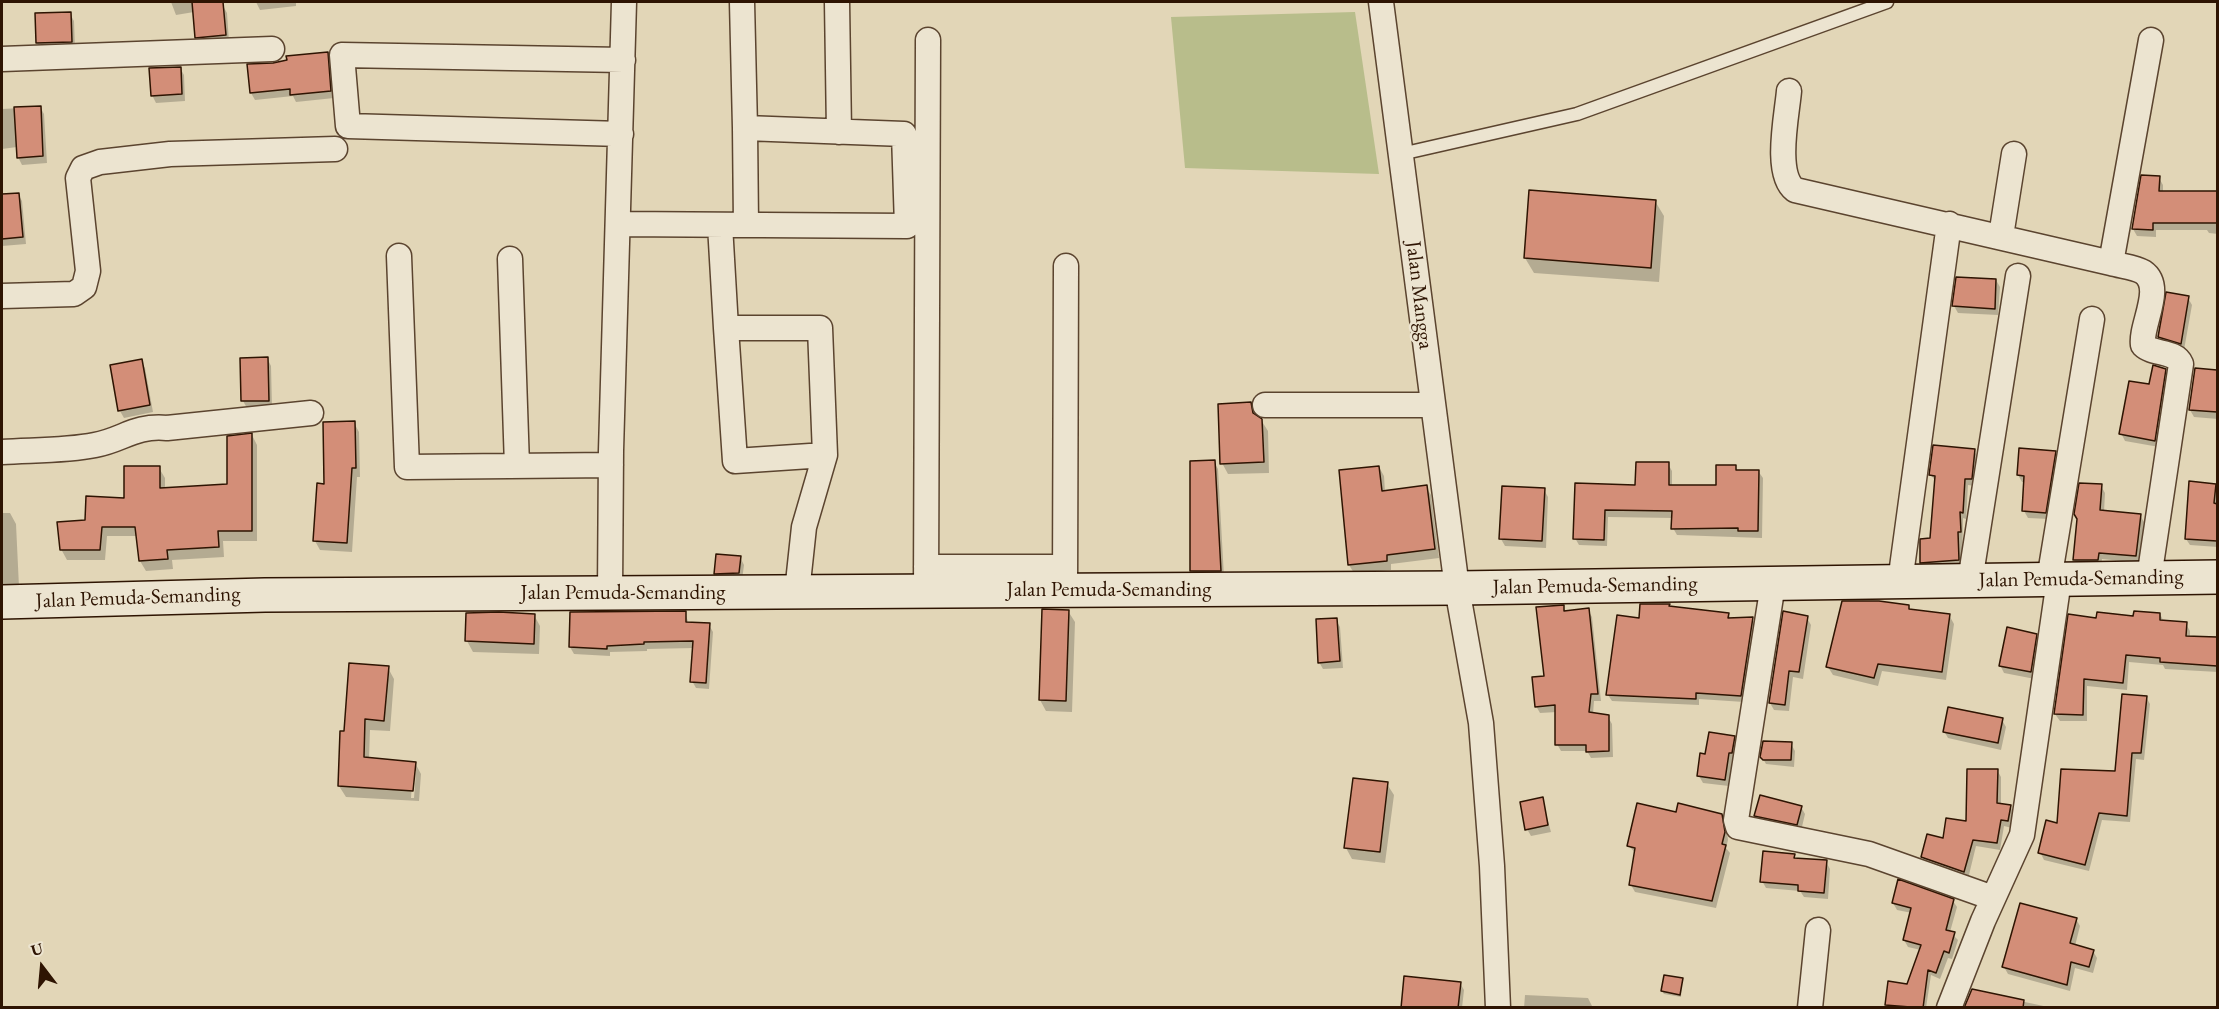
<!DOCTYPE html>
<html>
<head>
<meta charset="utf-8">
<style>
	body { margin:0 }
	#map { position:relative; width:2219px; height:1009px; overflow:hidden; background:#e2d6b7; font-family:"EB Garamond",serif }
	canvas { display:block }
	.frame { position:absolute; inset:0; border:3px solid #2e1402; pointer-events:none }
	.north { position:absolute; left:12px; top:937px; width:60px; height:60px; -webkit-text-stroke:4px #ece4d0; paint-order:stroke; rotate:344deg; font-size:16px; font-weight:700; line-height:24px; text-align:center; color:#2e1402 }
	.north::after { content:''; display:block; margin:auto; width:21px; height:27px; background:#2e1402; clip-path:polygon(50% 0,100% 100%,50% 72%,0 100%) }
</style>
</head>
<body>
<div id="map">
<canvas width="2219" height="1009"></canvas>
<div class="frame"></div>
<div class="north">U</div>
</div>
<script>
const c = document.querySelector('canvas').getContext('2d');
c.lineJoin = 'round';
function paint(path, color) {
  c.fillStyle = color;
  c.fill(path, 'evenodd');
}
function trace(path, color, width, dash) {
  c.strokeStyle = color;
  c.lineWidth = width;
  c.lineCap = dash ? 'butt' : 'round';
  c.setLineDash(dash || []);
  c.stroke(path);
}
function label(font, color, halo, rows, align = 'center') {
  c.font = font + ' "EB Garamond",serif';
  c.lineWidth = 5;
  c.setLineDash([]);
  c.textBaseline = 'middle';
  c.strokeStyle = halo;
  c.fillStyle = color;
  for (const [text, x, y, turn = 0] of rows) {
    c.save();
    c.translate(x, y);
    c.rotate((+turn || 0) * Math.PI / 180);
    c.textAlign = isNaN(turn) ? turn : align;
    if (halo) c.strokeText(text, 0, 0);
    c.fillText(text, 0, 0);
    c.restore();
  }
}
const green = new Path2D(`
	M1355,12L1379,174L1185,168L1171,17Z`);
const shadow = new Path2D(`
	M171,2H214L215,7L223,6L227,13L229,42L201,44L197,37L194,12L176,15Z
	M256,2H296V6L260,10Z
	M70,14L74,21L75,49L41,50L37,43Z
	M327,54L331,61L334,98L296,102L293,96L255,100L251,93L273,65Z
	M180,68L184,75L185,101L156,103L152,95Z
	M40,107L44,114L47,163L22,165L18,157L17,147L2,149V109Z
	M2159,178L2163,185V193L2218,194V234L2209,233L2207,230H2156V237L2137,236L2133,229Z
	M1531,192L1655,201L1664,216L1659,282L1534,273L1525,258Z
	M18,194L22,201L26,244L2,246V196Z
	M1957,278L1996,280L2000,287L1998,315L1958,313L1954,306Z
	M2188,298L2192,305L2184,350L2163,344L2159,337Z
	M267,358L271,366L272,408H247L243,401L242,359Z
	M141,361L145,368L153,412L124,418L120,411Z
	M2196,369L2218,371V419L2194,417L2190,410Z
	M2165,370L2169,377L2159,447L2125,441L2121,433L2150,385Z
	M1251,404L1268,431L1269,473L1228,474L1222,463Z
	M354,423L359,432L360,477H357L352,552L320,550L315,541L325,485Z
	M252,435L257,445V541H223L224,557L172,560L173,569L146,571L140,561L138,536H107L105,560H67L61,549L86,521L125,499L159,468L165,478V489L228,485Z
	M1974,451L1978,457L1975,486L1968,485L1966,519L1963,518L1962,567L1926,569L1922,562L1932,539L1936,482L1931,475Z
	M2055,452L2059,459L2049,519L2028,518L2024,511L2026,482H2022L2018,475Z
	M1214,462L1218,469L1224,577L1196,578L1192,570Z
	M1668,464L1672,471V486L1718,487L1735,467L1738,471H1758L1763,478L1762,538L1677,535L1673,528V518L1608,517L1607,546L1579,545L1575,538L1576,485L1637,487Z
	M1379,467L1384,476L1385,492L1426,487L1431,495L1439,558L1391,564V570L1354,573L1349,565Z
	M2190,483L2218,486V547L2190,545L2186,539Z
	M2101,486L2105,493L2104,512L2140,515L2144,522L2140,563L2102,559L2101,567H2078L2074,560L2078,519Z
	M1544,490L1548,497L1546,548L1505,546L1501,539Z
	M2,513H10L16,524L19,587L2,588Z
	M740,557L744,565L742,580H719L715,573Z
	M1669,605L1670,608L1728,614L1731,619H1752L1756,625L1744,702L1699,699V705L1612,701L1608,695L1640,620Z
	M1908,606L1911,610L1949,615L1954,624L1946,680L1882,671L1878,686L1833,675L1828,667Z
	M1563,607L1566,612L1588,610L1592,617L1601,701H1594L1593,714L1608,717L1612,724L1613,757L1591,758L1587,751H1561L1557,744V712L1540,713L1536,706Z
	M1068,611L1075,622L1072,712L1046,711L1040,700Z
	M572,613H685L689,624L709,625L713,632L709,689L696,688L692,681L694,648L647,649V651L610,652V656L574,654L570,647Z
	M2160,614L2164,622L2186,624L2190,631V638H2218V672L2165,669L2163,665L2129,662L2127,690L2087,686V721H2060L2055,714L2098,619Z
	M534,615L540,626L539,654L473,652L467,641Z
	M1807,618L1811,625L1803,679L1793,677L1789,711L1774,710L1770,703Z
	M1336,620L1340,627L1343,668L1323,669L1319,662Z
	M2036,635L2040,642L2035,679L2004,673L2000,665Z
	M388,668L394,679L390,731L370,730L369,759L415,763L421,774L419,801L346,797L339,786L346,733ZM413,771H416L414,798H411Z
	M2146,697L2150,704L2144,760L2136,759L2130,822L2102,820L2089,871L2044,860L2040,852L2058,825L2116,772Z
	M2002,720L2006,727L2001,750L1948,738L1944,731Z
	M1734,737L1738,745L1736,760L1732,759L1729,786L1703,783L1699,776L1706,756Z
	M1791,744L1795,751L1794,767L1766,764L1762,757Z
	M1997,770L2001,777V805L2010,806L2014,813L2012,828L2004,826L2000,850L1976,846L1968,879L1927,864L1923,857L1967,822Z
	M1387,784L1394,795L1385,863L1352,859L1346,848Z
	M1542,799L1551,832L1531,836L1527,829Z
	M1801,807L1805,814L1801,831L1760,823L1756,816Z
	M1677,814L1721,816L1726,823L1728,840L1726,848L1730,853L1716,908L1635,892L1631,885L1636,854L1629,846Z
	M1794,855L1796,860L1826,862L1830,869L1828,899L1804,897L1800,891L1766,888L1762,881Z
	M1953,901L1957,907L1950,932L1958,940L1952,959L1948,958L1940,979L1931,975L1926,1008H1886L1889,983L1908,985L1921,950L1908,947L1904,940L1912,913L1897,910L1893,903Z
	M2076,919L2080,926L2075,946L2093,951L2097,958L2093,973L2075,968L2070,991L2008,974L2004,967Z
	M1682,980L1681,997L1664,994L1662,991Z
	M1460,983L1464,990L1462,1008H1404Z
	M1973,991L2053,1008H1966Z
	M1525,995L1588,998L1592,1006L1615,1008H1524Z`);
const building = new Path2D(`
	M192,2H223L226,35L195,38Z
	M71,12L72,42L36,43L35,13Z
	M328,52L331,91L290,95V89L250,93L247,64L273,63L287,60L286,56Z
	M181,67L182,94L151,96L149,68Z
	M41,106L43,156L17,158L14,107Z
	M2141,175L2160,176L2159,191H2217V223H2153V230L2132,229Z
	M1529,190L1656,200L1651,268L1524,258Z
	M19,193L23,237L2,239V194Z
	M1956,277L1996,279L1995,309L1952,306Z
	M2166,292L2189,296L2181,344L2158,337Z
	M268,357L269,401H241L240,358Z
	M142,359L150,405L118,411L110,365Z
	M2153,365L2166,369L2155,441L2119,434L2129,381L2149,384Z
	M2195,368L2217,370V412L2189,410Z
	M1251,402L1253,413L1262,419L1264,462L1220,464L1218,404Z
	M355,421L356,468H352L347,543L313,541L317,483L324,484L323,422Z
	M252,433V531H218L219,547L167,550L168,559L139,561L135,527H102L100,550H60L57,522L85,520L86,496L124,498V466H160V488L227,484V436Z
	M1933,445L1975,449L1972,479H1965L1963,513L1960,512L1961,532H1958L1959,560L1920,563V539L1930,538L1935,476L1929,475Z
	M2019,448L2056,451L2046,513L2022,511L2024,476L2017,475Z
	M1215,460L1221,571H1190V461Z
	M1636,462H1669V485H1716V465H1736V470H1759L1758,531H1738V528L1671,529L1672,511L1605,510L1604,540L1573,539L1575,483L1635,485Z
	M1379,466L1382,491L1427,485L1435,549L1387,555V561L1348,565L1339,470Z
	M2189,481L2216,484L2214,503L2217,504V541L2185,539Z
	M2079,483L2102,484L2100,510L2141,514L2136,556L2099,553L2098,560H2073L2077,519L2074,514Z
	M1502,486L1545,488L1542,541L1499,539Z
	M716,554L741,556L739,573L714,574Z
	M1842,601H1879L1909,605V609L1950,614L1942,672L1878,664L1874,678L1826,667Z
	M1640,604H1670L1669,606L1729,613L1728,618L1753,617L1741,696L1696,693V699L1606,695L1617,615L1639,618Z
	M1564,605V611L1589,608L1598,694H1591L1589,712L1609,715V751L1586,752V745H1555V705L1535,707L1532,677L1544,676L1536,607Z
	M1042,609L1069,610L1066,701L1039,700Z
	M686,611V622L710,623L706,683L690,682L693,641L644,642V644L607,646V649L569,647L570,612Z
	M1783,611L1808,616L1799,672L1789,671L1785,705L1769,703Z
	M2134,611L2160,613V620L2187,622L2186,636L2217,637V666L2160,662V658L2126,655L2123,683L2084,679L2083,715L2054,714L2068,614L2096,618L2097,612L2133,616Z
	M499,612L535,614L534,644L465,641L466,613Z
	M1337,618L1340,661L1318,663L1316,619Z
	M2007,627L2037,634L2031,672L1999,666Z
	M349,663L389,666L384,721L365,719L364,757L416,762L413,791L338,786L340,731H344Z
	M2122,694L2147,696L2141,753H2132L2127,816L2099,813L2085,865L2038,853L2046,820L2057,823L2061,769L2115,771Z
	M1948,707L2003,718L1998,743L1943,732Z
	M1709,732L1735,736L1732,753H1729L1725,780L1697,776L1700,753L1705,754Z
	M1763,741L1792,742L1791,760H1763L1760,757Z
	M1967,769H1998L1997,803L2011,805L2008,821L2001,820L1997,843L1973,840L1964,872L1921,857L1927,834L1943,838L1946,818L1966,821Z
	M1353,778L1388,782L1380,852L1344,848Z
	M1760,795L1802,806L1797,825L1754,816Z
	M1543,797L1548,825L1525,830L1520,802Z
	M1637,803L1676,812L1678,803L1722,814L1725,832L1722,844L1726,845L1712,901L1629,885L1635,848L1627,846Z
	M1763,851L1795,854L1794,858L1827,860L1824,893L1798,891V885L1760,882Z
	M1898,879L1954,899L1946,930L1955,932L1949,953L1944,951L1936,973L1928,970L1923,1008L1885,1005L1888,981L1907,984L1921,945L1903,940L1911,908L1892,903Z
	M2020,903L2077,918L2070,943L2094,950L2089,967L2071,962L2067,985L2002,967Z
	M1664,975L1683,978L1680,995L1661,991Z
	M1404,976L1461,982L1458,1008H1401Z
	M1972,989L2024,1000L2023,1008H1964Z`);
const lane = new Path2D(`
	M1401,154L1577,114L1887,2`);
const street = new Path2D(`
	M837,2L839,132
	M1381,2L1457,588L1481,723L1492,866L1498,1008
	M2,59L272,49
	M1789,91C1787,115 1774,174 1795,190L2111,263C2121,266 2135,267 2143,272C2165,287 2140,325 2143,345C2153,355 2175,350 2181,364L2149,578
	M745,128L746,225
	M621,134L348,126L342,55L623,60
	M618,224L907,226L904,134L745,128L742,2
	M720,225L726,328H820L825,455L804,527L797,592
	M2001,236L2014,154
	M399,256L407,467L611,465
	M510,259L517,466
	M2111,263L2151,40
	M2,296L74,294L84,287L88,271L78,178L83,168L100,162L170,154L335,149
	M726,328L735,461L825,455
	M1265,405H1433
	M2,452C32,450 65,451 95,445C123,440 134,425 167,428L311,413
	M926,567H1065
	M2049,580L2092,319
	M1970,581L2018,276
	M1900,582L1949,224
	M1773,584L1736,820L1738,827L1869,854L1993,898
	M1065,590L1066,266
	M926,591L928,40
	M610,593L611,451L624,2
	M1810,1008L1818,930
	M1949,1008L1983,921L2022,835L2059,580`);
const secondary = new Path2D(`
	M2,602L265,595L1457,588L2218,577`);
const streetNames = [
	["Jalan Mangga",1419,295,83],
	["Jalan Pemuda-Semanding",2081,579,-1],
	["Jalan Pemuda-Semanding",1595,586,-1],
	["Jalan Pemuda-Semanding",1109,590],
	["Jalan Pemuda-Semanding",623,593],
	["Jalan Pemuda-Semanding",138,598,-2]
];
paint(green, '#b8bd8b');
paint(shadow, '#0003');
paint(building, '#d38e78');
trace(building, '#2e1402', 1.5);
trace(lane, '#5b442f', 15);
trace(street, '#5b442f', 27);
trace(secondary, '#2e1402', 36);
trace(lane, '#ece4d0', 12);
trace(street, '#ece4d0', 24);
trace(secondary, '#ece4d0', 33);
label('21px', '#2e1402', '#ece4d0', streetNames);
</script>
</body>
</html>
